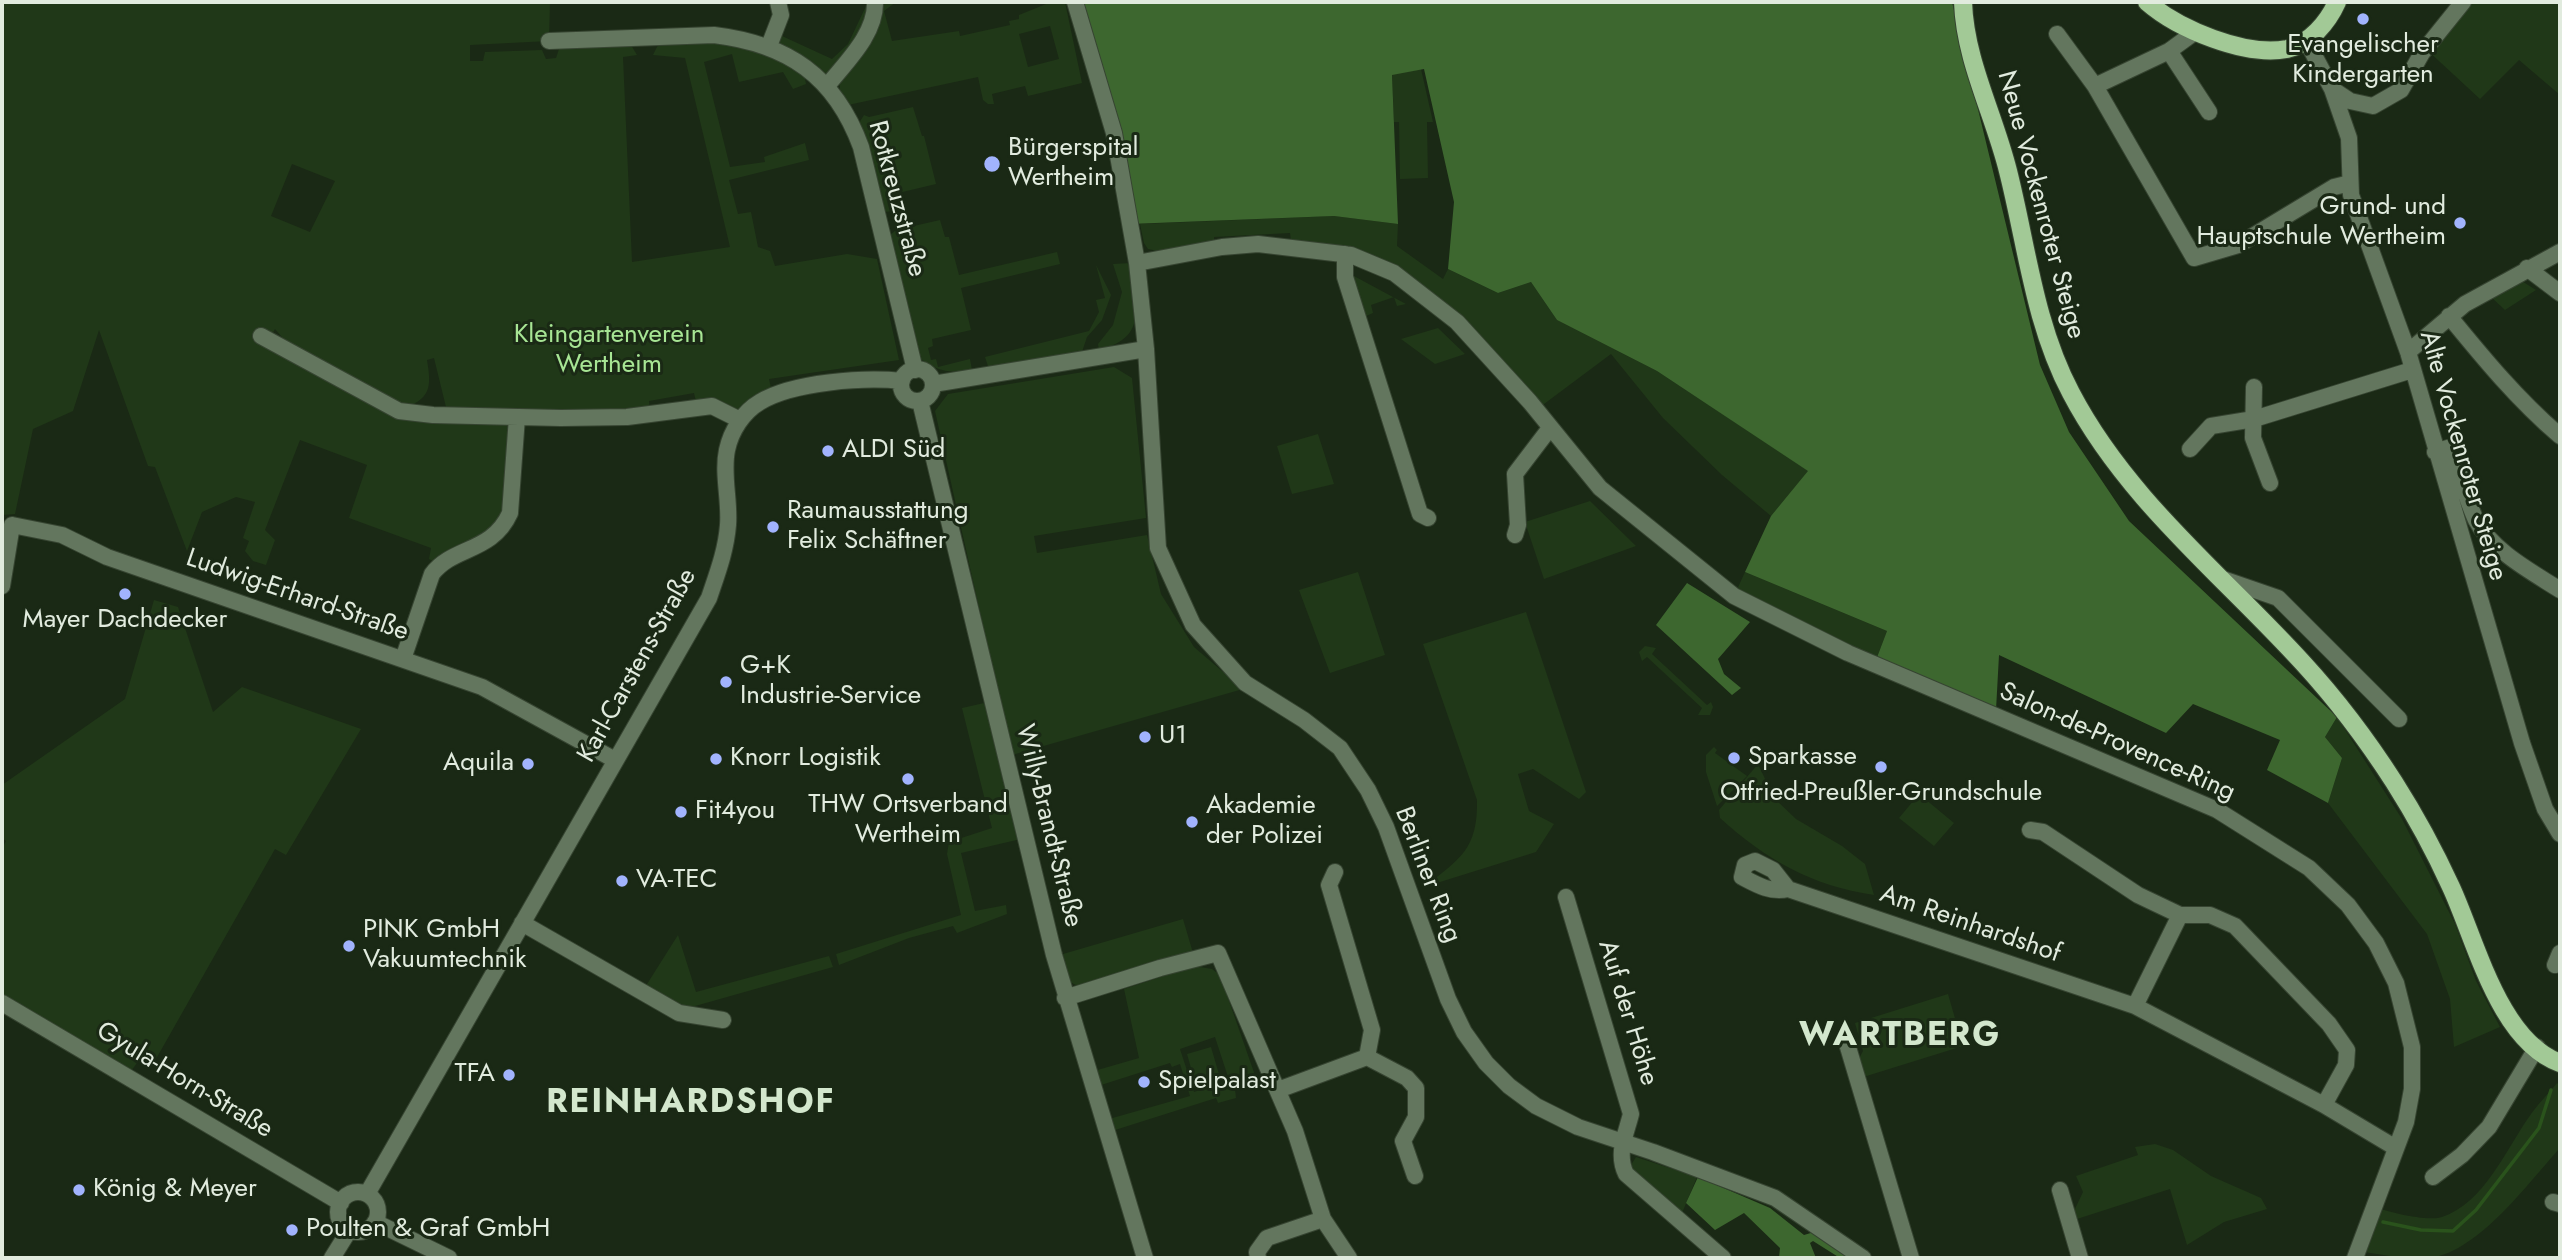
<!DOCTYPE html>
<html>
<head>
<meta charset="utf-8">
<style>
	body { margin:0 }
	#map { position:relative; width:2562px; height:1260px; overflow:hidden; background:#1a2915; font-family:Jost,sans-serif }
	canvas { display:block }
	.frame { position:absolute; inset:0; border:4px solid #e1ebde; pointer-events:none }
</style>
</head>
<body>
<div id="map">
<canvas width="2562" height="1260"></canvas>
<div class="frame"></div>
</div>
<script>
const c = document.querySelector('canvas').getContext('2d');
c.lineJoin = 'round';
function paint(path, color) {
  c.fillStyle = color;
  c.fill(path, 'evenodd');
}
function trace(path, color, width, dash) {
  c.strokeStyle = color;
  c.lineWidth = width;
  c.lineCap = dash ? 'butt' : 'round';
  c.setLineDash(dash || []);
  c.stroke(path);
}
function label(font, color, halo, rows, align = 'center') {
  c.font = font + ' Jost,sans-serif';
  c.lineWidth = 6;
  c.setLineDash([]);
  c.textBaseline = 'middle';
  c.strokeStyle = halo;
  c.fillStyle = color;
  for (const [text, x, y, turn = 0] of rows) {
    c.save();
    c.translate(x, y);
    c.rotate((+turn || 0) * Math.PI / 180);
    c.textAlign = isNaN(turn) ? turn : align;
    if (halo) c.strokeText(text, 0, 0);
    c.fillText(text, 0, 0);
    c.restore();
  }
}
const green = new Path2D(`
	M2,2H550L549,41L470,45V61H483L485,52L542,50L546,59L556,58L559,49L631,45L637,55L623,57L632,262L730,247L685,58L653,55L658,45C722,40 747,42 804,74L806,84L793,89L783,72L739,82L732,54L704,62L730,167L765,162L764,157L805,143L809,160L729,180L738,214L751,212L758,247L770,251L775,266L847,254L877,259L899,360L769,379L773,397L745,414L697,406L694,393L649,401L650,410L451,411L446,407L434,358L427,360C431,384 432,398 406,407L287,343L275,329L269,339L399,411L513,417L504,526L439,564L429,559L431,548L349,518L367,465L300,440L265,530L275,540L266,565L253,561L245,551L249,541L243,538L255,502L236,497L202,512L187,551L155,467L148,466L99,330L73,411L33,429L15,514L2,515ZM292,164L335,181L310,232L271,216Z
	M868,2L875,12L827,86L737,38L782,36L832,59L848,44Z
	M883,2H896L884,11L892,41L959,31L960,36L1010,25L1009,21L1019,19V15L1051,2H1065L1082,83L1028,96L1025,86L992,94L994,104H988L983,100L978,77L848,105L840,91L839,76L879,24ZM1050,26L1059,59L1028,67L1019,34Z
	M2463,2H2560V95L2519,60L2480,99L2426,49Z
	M1421,69L1433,122H1427L1428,178L1400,179L1399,122H1394L1392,74Z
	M913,107L922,136H924L936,184L890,195L893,211L885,212L859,123L864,115L869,117Z
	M1334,216L1398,224L1397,246L1443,279L1448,269L1498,293L1531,282L1557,320L1657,371L1809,471L1771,516L1722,475L1663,418L1611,354L1536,410L1394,273L1291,241L1290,233L1214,237V245L1158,251L1148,249L1144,243L1140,224Z
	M940,220L945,237H949L959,275L1057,252L1060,264L961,288L971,330L932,339L933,346L928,348L931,360L936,359L938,367L970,359L972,370C949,374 935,371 917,356L889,236L896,230Z
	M1131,263C1135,305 1150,337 1099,350L1098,344L1113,325L1122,292L1113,264Z
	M1096,265L1111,295L1102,320L1087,337L1082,352L989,369L985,357L1089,331L1099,312L1096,300L1105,298Z
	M1352,275L1406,304L1397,306L1394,297L1371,305L1373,313L1366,316Z
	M2517,278L2536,290L2505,310L2491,297Z
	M1438,328L1465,354L1435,364L1401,339Z
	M1114,367L1132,378L1146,518L1034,536L1037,553L1147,535L1161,594L1194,647L1243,689L1012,755L935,411L948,394Z
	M1318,434L1334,484L1292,494L1277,446Z
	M1590,501L1636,546L1544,579L1525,522Z
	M1358,572L1385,655L1330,673L1299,590Z
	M1745,572L1887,631L1876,660L1734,596Z
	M154,600L178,607L213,712L242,687L361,729L286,855L275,849L156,1059L139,1052L140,1059L128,1075L2,1003V848L6,841L2,838V785L125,699Z
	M1526,612L1586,792L1579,799L1533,769L1518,774L1529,811L1554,824L1536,852L1424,887C1460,859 1478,849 1477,800L1423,644Z
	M1645,646L1656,648L1652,654L1707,705L1711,702L1713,707L1710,715H1698L1702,708L1647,657L1642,661L1639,652Z
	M993,701L1025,838L961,853L975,911L1006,905L1007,914L957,933L953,926L909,938L839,965L836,954L961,915L947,854L949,842L992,828L962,708Z
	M2337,717L2402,819L2455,924L2476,981L2500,1027L2454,1047L2450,999L2427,934L2328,803L2342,758L2325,737Z
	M1714,747L1717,750L1715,753L1747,776L1717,806L1706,772V755Z
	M1758,764L1774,798L1796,819L1842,846L1865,864L1874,895C1812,886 1765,859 1720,818L1719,810Z
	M1919,794L1954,823L1934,846L1899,818Z
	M1183,919L1193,953L1082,988L1070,982L1063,954Z
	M678,935L696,992L829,956L833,967L681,1010L642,992Z
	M1194,966L1212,969L1220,975L1257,1081L1235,1089L1236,1098L1218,1103L1216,1098L1112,1131L1109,1119L1190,1096L1180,1064L1172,1067L1170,1063L1098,1086L1094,1071L1139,1058L1124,989ZM1215,1037L1229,1080L1194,1092L1180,1049Z
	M1948,994L1963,1046L1857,1079L1854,1068L1863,1051L1855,1023Z
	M1211,1047L1221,1081L1197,1089L1187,1054Z
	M2557,1083L2560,1085V1148C2528,1183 2480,1250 2431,1258C2406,1260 2381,1254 2356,1251L2373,1206C2386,1212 2429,1222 2442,1217C2484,1203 2505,1151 2529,1117C2537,1105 2548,1094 2557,1083Z
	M2155,1144L2173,1150L2211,1176L2261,1198L2267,1209L2224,1222L2187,1245L2170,1189L2077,1219L2074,1211L2083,1192L2076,1176L2138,1155L2135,1147Z
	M1636,1157L1697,1177L1682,1213L1635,1175L1631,1165Z`);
const forest = new Path2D(`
	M1075,2H1952L2040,365L2069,432L2129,521L2337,717L2325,737L2342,758L2328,803L2267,770L2280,740L2193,704L2166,733L1999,655L1996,710L1876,660L1887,631L1745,572L1771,516L1808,471L1657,371L1557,320L1531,282L1498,293L1448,269L1454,202L1424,69L1392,75L1398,224L1334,216L1130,224Z
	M1687,583L1750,622L1718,659L1724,674L1741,688L1732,695L1656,625Z
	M1698,1177L1770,1208L1804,1235L1814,1232L1852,1258H1840L1813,1241L1810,1243L1816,1258H1779L1780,1248L1744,1213L1715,1230L1686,1203Z`);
const stream = new Path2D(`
	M2383,1222L2421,1230L2453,1231L2476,1210L2539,1128L2551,1090`);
const minor = new Path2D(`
	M1075,2L1114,133L1137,263L1146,349L1158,548L1193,625L1245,683L1304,720L1340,748L1368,790L1386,827L1448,999L1464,1032L1486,1063L1509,1086L1536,1106L1578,1127L1653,1152L1775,1198L1863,1258
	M2057,34L2095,86L2194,258L2238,245L2334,187L2350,183
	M2306,40L2332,89L2350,101L2373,106L2401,90L2422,53L2463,2
	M549,41L714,35C788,44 835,76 861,147L915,370
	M769,46L781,15L778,2
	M2169,51L2209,112
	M827,86C846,62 876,34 875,2
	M2095,86L2169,51L2195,32
	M2332,89L2349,138L2351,195L2408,352L2522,743L2545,809L2560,834
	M1345,254V277L1420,514L1428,518
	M1137,263L1222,247L1258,244L1351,255L1394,273L1457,322L1530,402L1600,488L1734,596L1848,653L2217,810L2309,868L2348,905L2376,943L2396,983L2412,1047V1089L2406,1122L2355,1258
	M2527,268L2560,293
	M2449,316C2484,359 2518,400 2560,436
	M261,336L399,411L433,415L561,418L627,417L712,406L740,420
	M2408,352L2465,304L2560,252
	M901 385a16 16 0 1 1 32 0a16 16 0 1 1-32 0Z
	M933,384L1146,349
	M2254,387L2253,438L2270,483
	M920,401L1054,955L1145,1258
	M2190,449L2211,426L2254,419L2412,370
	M2435,452L2451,447C2460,471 2465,497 2476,520C2492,551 2532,572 2560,590
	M1515,535L1518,525L1515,474L1550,428
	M2220,578L2278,598L2399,719
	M2,586L12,525L62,535L107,557L482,687L615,760
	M403,659L432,574C453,546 492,553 510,513L517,417
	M2030,830L2043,832L2138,895L2180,915H2210L2235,926L2329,1024L2347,1050L2346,1065L2324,1105
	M1788,889L1773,870L1755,861L1745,865L1742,877C1757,885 1771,893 1788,889L2135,1006
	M1566,897L1631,1114C1626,1134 1616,1154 1626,1174L1723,1258
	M2180,915L2135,1006L2324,1105L2396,1148
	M522,923L679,1013L723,1020
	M2555,965L2560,953
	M1065,998L1160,968L1218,953L1295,1131L1323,1219L1349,1258
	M2,1003L341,1203
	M1845,1037L1911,1258
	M1367,1057L1407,1078L1416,1088V1117L1403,1141L1415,1176
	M1278,1090L1367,1057L1372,1030L1329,885L1335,872
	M2433,1177L2462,1155L2489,1127L2537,1047
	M2060,1190L2080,1258
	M338 1212a20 20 0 1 1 40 0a20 20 0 1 1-40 0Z
	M367,1194L709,598C717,574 726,551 728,525C730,500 722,474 727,450C731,431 743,412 760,402C793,382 864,377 902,381
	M2553,1202L2560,1204
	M375,1222L449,1258
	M332,1258L350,1229
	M1258,1258L1257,1252L1267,1238L1323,1219`);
const major = new Path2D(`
	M1963,2C1965,61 1994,114 2008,171C2027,246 2034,323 2071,393C2127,500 2223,575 2303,663C2337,700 2367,740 2394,782C2415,815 2435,852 2451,887C2476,941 2499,1041 2560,1063
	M2147,2C2178,29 2245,57 2287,49C2310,44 2328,22 2337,2`);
const markers = [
	[2363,19,7,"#a1b3fd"],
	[992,164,9,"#a1b3fd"],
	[2460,223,7,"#a1b3fd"],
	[828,451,7,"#a1b3fd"],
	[773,527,7,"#a1b3fd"],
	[125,594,7,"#a1b3fd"],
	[726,682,7,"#a1b3fd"],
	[1145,737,7,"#a1b3fd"],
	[1734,758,7,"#a1b3fd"],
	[716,759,7,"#a1b3fd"],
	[528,764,7,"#a1b3fd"],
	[1881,767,7,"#a1b3fd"],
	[908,779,7,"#a1b3fd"],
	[681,812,7,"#a1b3fd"],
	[1192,822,7,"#a1b3fd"],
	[622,881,7,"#a1b3fd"],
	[349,946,7,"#a1b3fd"],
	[509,1075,7,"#a1b3fd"],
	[1144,1082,7,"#a1b3fd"],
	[79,1190,7,"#a1b3fd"],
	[292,1230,7,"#a1b3fd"]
];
const poiNames = [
	["Evangelischer",2363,46,"center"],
	["Kindergarten",2363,76,"center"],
	["Bürgerspital",1008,149],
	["Wertheim",1008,179],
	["Grund- und",2446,208,"right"],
	["Hauptschule Wertheim",2446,238,"right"],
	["ALDI Süd",842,451],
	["Raumausstattung",787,512],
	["Felix Schäftner",787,542],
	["Mayer Dachdecker",125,621,"center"],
	["G+K",740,667],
	["Industrie-Service",740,697],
	["U1",1159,737],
	["Sparkasse",1748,758],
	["Knorr Logistik",730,759],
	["Aquila",514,764,"right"],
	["Otfried-Preußler-Grundschule",1881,794,"center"],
	["THW Ortsverband",908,806,"center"],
	["Wertheim",908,836,"center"],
	["Akademie",1206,807],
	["der Polizei",1206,837],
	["Fit4you",695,812],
	["VA-TEC",636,881],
	["PINK GmbH",363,931],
	["Vakuumtechnik",363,961],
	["TFA",495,1075,"right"],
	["Spielpalast",1158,1082],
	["König & Meyer",93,1190],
	["Poulten & Graf GmbH",306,1230]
];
const streetNames = [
	["Rotkreuzstraße",896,199,75],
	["Neue Vockenroter Steige",2040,205,75],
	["Alte Vockenroter Steige",2462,456,74],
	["Ludwig-Erhard-Straße",297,596,19],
	["Karl-Carstens-Straße",638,666,-61],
	["Salon-de-Provence-Ring",2117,743,24],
	["Willy-Brandt-Straße",1048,826,76],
	["Berliner Ring",1427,875,69],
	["Am Reinhardshof",1970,925,19],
	["Auf der Höhe",1627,1013,73],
	["Gyula-Horn-Straße",184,1081,31]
];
const parkNames = [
	["Kleingartenverein",609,336],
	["Wertheim",609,366]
];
const districtNames = [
	["WARTBERG",1900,1037],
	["REINHARDSHOF",691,1104]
];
paint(green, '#203818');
paint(forest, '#3d672f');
trace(stream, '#2a531c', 3.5);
trace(minor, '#364431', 18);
trace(major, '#364431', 20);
trace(minor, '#63765e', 16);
trace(major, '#a2c996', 18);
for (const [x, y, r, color] of markers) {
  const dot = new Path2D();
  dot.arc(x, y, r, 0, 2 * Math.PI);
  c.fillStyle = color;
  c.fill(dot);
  trace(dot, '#1a2915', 2.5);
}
label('26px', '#e1ebde', '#1a2915', poiNames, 'left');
label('26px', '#e1ebde', '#1a2915', streetNames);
label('26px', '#a7e594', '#1a2915', parkNames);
c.letterSpacing = '2px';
label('bold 33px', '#d3e7cd', '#1a2915', districtNames);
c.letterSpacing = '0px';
</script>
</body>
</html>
